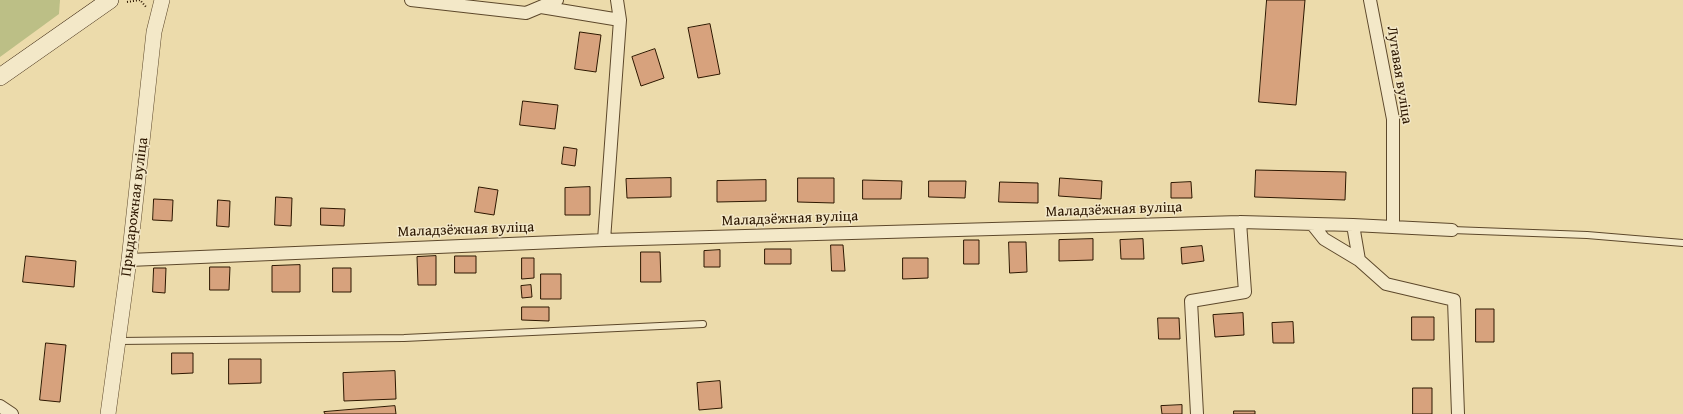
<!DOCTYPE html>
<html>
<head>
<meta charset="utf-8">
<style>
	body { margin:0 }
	canvas { display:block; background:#ecdbab }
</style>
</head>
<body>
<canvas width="1683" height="414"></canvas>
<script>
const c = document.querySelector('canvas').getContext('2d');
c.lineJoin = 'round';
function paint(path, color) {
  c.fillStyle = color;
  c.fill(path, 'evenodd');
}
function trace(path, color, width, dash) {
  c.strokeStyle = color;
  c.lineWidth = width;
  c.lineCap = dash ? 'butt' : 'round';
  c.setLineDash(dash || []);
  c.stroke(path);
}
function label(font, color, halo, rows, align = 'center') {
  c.font = font + ' "Gentium Book Plus",serif';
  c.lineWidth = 3;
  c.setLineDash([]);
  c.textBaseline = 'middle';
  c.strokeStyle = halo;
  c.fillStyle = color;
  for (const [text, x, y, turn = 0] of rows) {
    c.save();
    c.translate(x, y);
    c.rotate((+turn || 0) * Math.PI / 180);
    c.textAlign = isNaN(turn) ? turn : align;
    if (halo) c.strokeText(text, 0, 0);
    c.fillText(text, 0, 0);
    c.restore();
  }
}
const green = new Path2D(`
	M0,0H60L59,14L0,57Z`);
const building = new Path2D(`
	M1267,0H1305L1296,105L1259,102Z
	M710,24L720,74L698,78L688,28Z
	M580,32L601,35L596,72L575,69Z
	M655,49L664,78L641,86L632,57Z
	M523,101L558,105L555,129L520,125Z
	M564,147L577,149L575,166L562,164Z
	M1256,170L1346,172L1345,200L1255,197Z
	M671,178V197L627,198L626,179Z
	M798,178H834V203L798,202Z
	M1060,178L1102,181L1101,199L1059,196Z
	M766,180V201L717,202V181Z
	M863,180L902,181L901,199H863Z
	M929,181H966L965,198L929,197Z
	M1000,182L1038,183V203L999,202Z
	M1191,182L1192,198H1171V183Z
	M479,187L498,190L494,215L475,212Z
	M590,187V215H565V188Z
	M276,197L292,198L291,226L275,225Z
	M154,199L173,200L172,221L153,220Z
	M218,200L230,201L229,227L217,226Z
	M321,208L345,209L344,226L321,225Z
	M1093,239V260L1059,261V240Z
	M1143,239L1144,259H1121L1120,240Z
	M964,240H979V264H964Z
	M1009,242H1026L1027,272L1010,273Z
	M831,245H843L845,271H832Z
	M1202,246L1204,261L1182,264L1181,248Z
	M765,249H791V264H765Z
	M720,250V267H704V251Z
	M641,252H660L661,282H641Z
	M26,256L76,261L74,287L23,282Z
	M436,256V285H418L417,257Z
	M455,256H476V273H455Z
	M522,258H534V278L522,279Z
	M903,258H928V278L903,279Z
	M300,265V292H272V266Z
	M210,267H230L229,290H210Z
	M154,268H166L165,293L153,292Z
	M333,268H351V292H333Z
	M541,274H561V299H541Z
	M531,285L532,297L522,298L521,286Z
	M522,307H549V321L522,320Z
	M1476,309H1494V342H1476Z
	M1243,313L1244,335L1215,337L1213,315Z
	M1412,317H1434V340H1412Z
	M1158,318H1179L1180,339H1159Z
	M1293,322L1294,343H1273L1272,323Z
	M46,343L66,345L60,402L40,400Z
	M172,353H193V373L172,374Z
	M229,359H261V383L229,384Z
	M395,371L396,399L344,401L343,373Z
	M720,381L722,408L699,410L697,383Z
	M1413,388H1432V414H1413Z
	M1182,405V414H1162L1161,406Z
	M395,406L396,414H325L324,412Z
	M1234,411H1255V414H1234Z`);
const path = new Path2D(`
	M127,2L140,0L146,7`);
const service = new Path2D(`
	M1452,230L1587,235L1683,243
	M118,341L404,338L703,324`);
const minor = new Path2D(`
	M411,0L526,13L557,0
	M617,0L620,20
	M1370,0L1393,119V227
	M541,7L620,20L604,240
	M1312,224L1324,239L1359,260
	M1353,225L1359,260L1386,284L1454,300L1458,414
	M129,260L604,240L1240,222L1353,225L1452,230
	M0,406L12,414
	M1197,414L1191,301L1245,292L1240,222`);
const tertiary = new Path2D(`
	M108,414L129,260L154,32L162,0`);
const secondary = new Path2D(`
	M0,77L110,0`);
const streetNames = [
	["Лугавая вуліца",1399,75,81],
	["Прыдарожная вуліца",135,207,-83],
	["Маладзёжная вуліца",1114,210,-2],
	["Маладзёжная вуліца",790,219,-2],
	["Маладзёжная вуліца",466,230,-2]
];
paint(green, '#bcbf86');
paint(building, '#d7a27d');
trace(building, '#2d1700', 1);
trace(service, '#5d482b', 8);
trace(minor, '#5d482b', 14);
trace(tertiary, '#5d482b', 16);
trace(secondary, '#2d1700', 18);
trace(path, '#2d1700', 2, [1, 2]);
trace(service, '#f3e8c8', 6);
trace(minor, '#f3e8c8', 12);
trace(tertiary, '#f3e8c8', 15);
trace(secondary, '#f3e8c8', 17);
label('15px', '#2d1700', '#f3e8c8', streetNames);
</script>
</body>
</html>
